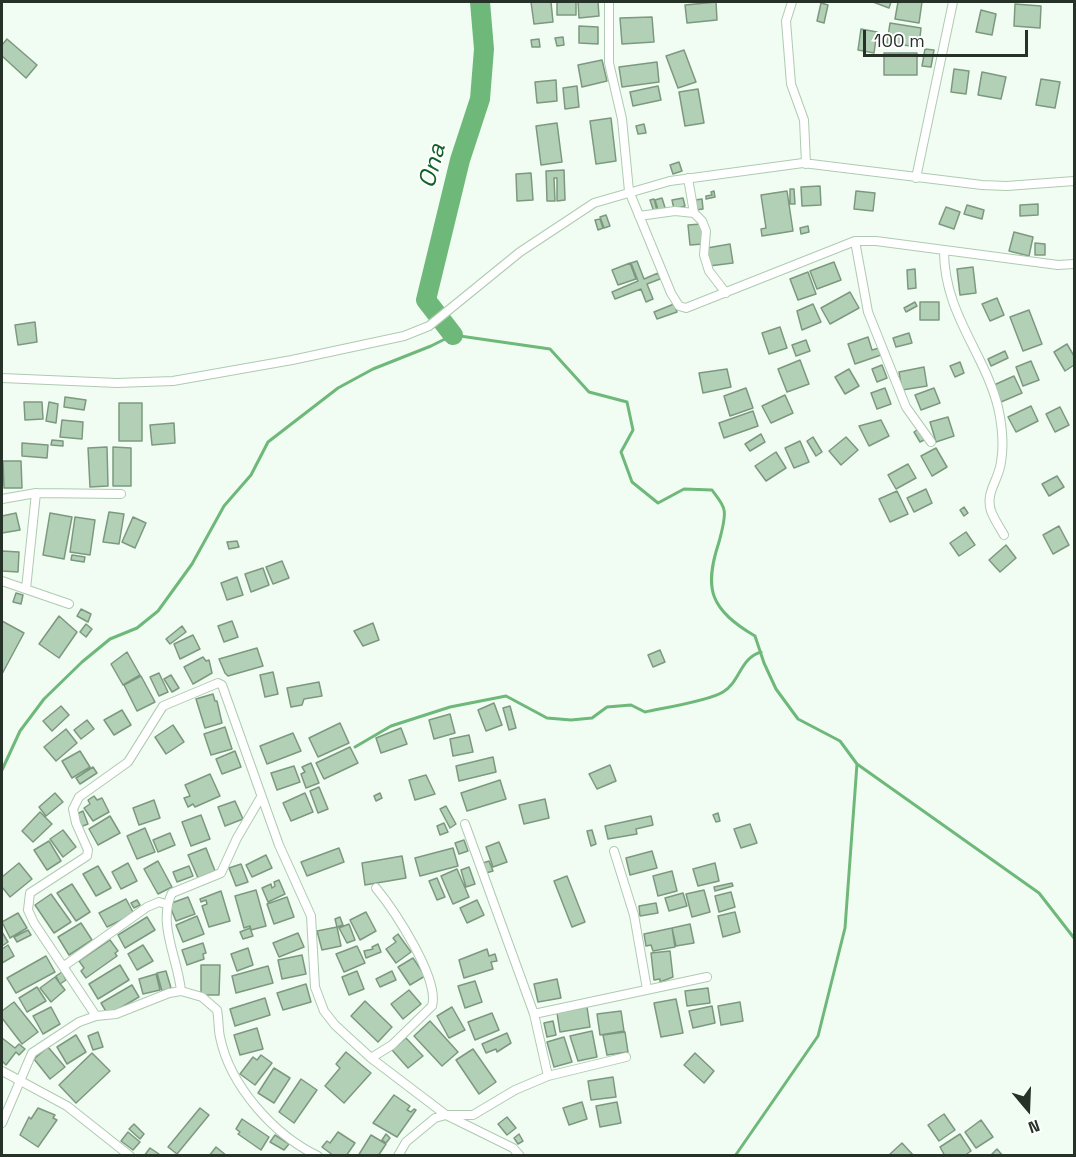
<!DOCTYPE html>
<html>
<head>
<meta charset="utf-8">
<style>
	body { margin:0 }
	#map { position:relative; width:1076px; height:1157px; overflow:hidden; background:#f1fdf2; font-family:"Space Grotesk",sans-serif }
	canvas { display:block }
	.frame { position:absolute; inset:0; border:3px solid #263228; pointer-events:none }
	.north { position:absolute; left:998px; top:1079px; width:60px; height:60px; -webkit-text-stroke:4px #fff; paint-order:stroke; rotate:161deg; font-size:16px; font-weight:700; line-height:24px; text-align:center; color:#263228 }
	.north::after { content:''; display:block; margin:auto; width:21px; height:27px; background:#263228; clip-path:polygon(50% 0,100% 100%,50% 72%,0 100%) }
	.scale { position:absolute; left:863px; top:30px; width:165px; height:27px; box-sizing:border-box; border:3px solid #263228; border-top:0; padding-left:8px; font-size:18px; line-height:21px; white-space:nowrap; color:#263228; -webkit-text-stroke:4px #fff; paint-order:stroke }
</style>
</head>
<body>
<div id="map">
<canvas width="1076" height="1157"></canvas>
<div class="frame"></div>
<div class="north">N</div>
<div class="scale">100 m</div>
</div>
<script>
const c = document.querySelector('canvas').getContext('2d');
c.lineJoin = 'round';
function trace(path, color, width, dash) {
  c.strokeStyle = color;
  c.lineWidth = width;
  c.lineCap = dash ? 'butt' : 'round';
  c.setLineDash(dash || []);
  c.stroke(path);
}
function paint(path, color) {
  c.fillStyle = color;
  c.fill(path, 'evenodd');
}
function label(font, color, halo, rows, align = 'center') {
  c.font = font + ' "Space Grotesk",sans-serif';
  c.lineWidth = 4.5;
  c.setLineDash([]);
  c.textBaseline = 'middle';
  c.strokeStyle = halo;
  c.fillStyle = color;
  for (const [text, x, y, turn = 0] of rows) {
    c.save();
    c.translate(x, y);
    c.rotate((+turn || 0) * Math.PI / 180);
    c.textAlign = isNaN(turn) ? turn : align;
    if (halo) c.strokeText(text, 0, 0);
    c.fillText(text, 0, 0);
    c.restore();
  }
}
const stream = new Path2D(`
	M355,747L391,726L450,707L506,696L547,718L571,720L592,718L607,707L631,705L645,712C663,708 709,701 723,692C740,682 740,658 761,652
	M2,770L20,731L44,699L82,662L110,639L137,628L158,611L192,564L224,506L251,475L268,442L338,388L373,369L431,346L453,335L550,349L589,392L627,402L633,430L621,452L632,482L658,503L684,489L712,490C716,496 723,503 724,510C726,518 721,534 719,542C703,590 711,610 755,636L764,663L776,689L798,719L840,741L857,764L1039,893L1074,938
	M735,1156L818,1036L845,928L857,764`);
const river = new Path2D(`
	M453,335L426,300L460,160L480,99L484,49L480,2`);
const building = new Path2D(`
	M531,2H551L553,22L534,24Z
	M557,2H576V15H557Z
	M578,2H598L599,16L579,18Z
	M716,2L717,20L687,23L685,5Z
	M873,2H891L889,8Z
	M898,2H922L919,23L895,19Z
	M821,3L828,5L824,23L817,21Z
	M1015,4L1041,6L1040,28L1014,26Z
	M981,10L996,14L992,35L976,32Z
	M652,17L654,42L622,44L620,18Z
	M890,23L921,28L919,47L887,43Z
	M579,26L598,27V44L579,43Z
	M861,29L877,32L874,53L858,50Z
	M563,37L564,45L557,46L555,38Z
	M7,39L37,65L26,78L2,56V45Z
	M539,39L540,47H532L531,40Z
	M925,49L934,50L931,67L922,66Z
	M684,50L696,82L678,88L666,56Z
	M884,53H917V75H884Z
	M602,60L607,81L582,87L578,65Z
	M657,62L659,82L622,87L619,67Z
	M954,69L969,71L966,94L951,92Z
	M982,72L1006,77L1001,99L978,95Z
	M1041,79L1060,82L1055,108L1036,105Z
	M556,80L557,101L537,103L535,82Z
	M577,86L579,107L565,109L563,88Z
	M658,86L661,100L633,106L630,92Z
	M698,89L704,123L685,126L679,92Z
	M611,118L616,161L596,164L590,121Z
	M557,123L562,162L541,165L536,126Z
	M644,124L646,133L638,134L636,126Z
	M679,162L682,171L673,174L670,165Z
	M564,170L565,200L557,201V178H554L555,201H547L546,171Z
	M531,173L533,200L517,201L516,174Z
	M820,186L821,205L802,206L801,187Z
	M790,189H794L795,204H790Z
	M714,191L715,197L706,199V196L712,195L711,192Z
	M787,191L793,231L762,236L761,229L766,228L761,195Z
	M856,191L875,193L873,211L854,209Z
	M662,198L666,211L659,213L655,200Z
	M683,198L685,206L674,209L672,200Z
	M654,199L658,214L655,215L650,200Z
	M702,199L703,209L696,210L695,200Z
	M1038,204V215L1020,216V205Z
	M967,205L984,210L982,219L964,214Z
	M946,207L960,212L954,229L939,224Z
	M606,215L610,226L604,228L600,217Z
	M600,219L603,228L598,230L595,220Z
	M701,224L703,244L690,245L688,225Z
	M808,226L809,232L801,234L800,228Z
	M1014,232L1033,237L1029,256L1009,251Z
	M1035,243L1045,244V255H1035Z
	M730,244L733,263L709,266L707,248Z
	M637,261L644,279L658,273L660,279L647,284L653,299L646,302L641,289L615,299L612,292L638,281L631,263Z
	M834,262L841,280L817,289L810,271Z
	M630,263L636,279L618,285L612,270Z
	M973,267L976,293L960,295L957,269Z
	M915,269L916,288L908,289L907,270Z
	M808,272L816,294L798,300L790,279Z
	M850,292L859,308L830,324L821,308Z
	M997,298L1004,315L990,321L982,304Z
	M915,302L917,306L906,312L904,308Z
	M920,302H939V320H920Z
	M674,304L677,312L657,319L654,312Z
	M813,304L821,322L802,330L797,311Z
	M1029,310L1042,344L1023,351L1010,317Z
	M35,322L37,342L18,345L15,325Z
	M780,327L787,348L769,354L762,333Z
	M909,333L912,343L896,347L893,338Z
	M868,337L872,350L879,348L881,355L855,364L848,344Z
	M806,340L810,351L796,356L792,345Z
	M1067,344L1074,356V365L1065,371L1054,352Z
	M1005,351L1008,358L991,366L988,359Z
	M800,360L809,384L787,392L778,369Z
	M1031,361L1039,380L1023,386L1016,367Z
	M960,362L964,373L955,377L950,366Z
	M882,365L887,378L877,382L872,369Z
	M924,367L927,386L902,390L899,372Z
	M727,369L731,387L703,393L699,373Z
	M849,369L859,386L845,394L835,377Z
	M1014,376L1022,393L1001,402L994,385Z
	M746,388L753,408L730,416L724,396Z
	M885,388L891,404L877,409L871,393Z
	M934,388L940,403L921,410L915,395Z
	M785,395L793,413L771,423L762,406Z
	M65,397L86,400L84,410L64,407Z
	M24,402H42L43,419L25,420Z
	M49,402L58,404L56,423L46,421Z
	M119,403H142V441H119Z
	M1031,406L1038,421L1016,432L1008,417Z
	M1060,407L1069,425L1055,432L1046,414Z
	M753,411L758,426L724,438L719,423Z
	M948,417L954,436L936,442L930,422Z
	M62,420L83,422L82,439L60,437Z
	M881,420L889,436L869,446L859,426Z
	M174,423L175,443L152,445L150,425Z
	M920,428L926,439L920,442L914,432Z
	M761,434L765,442L750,451L745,444Z
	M813,437L822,452L816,456L807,441Z
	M846,437L858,450L841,465L829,451Z
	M52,440L63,441V446L51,445Z
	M800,441L809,462L794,468L785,448Z
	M22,443L48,445L47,458L22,456Z
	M107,447L108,486L90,487L88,448Z
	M113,447L131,448V486H113Z
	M936,448L947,467L932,476L921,456Z
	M776,452L786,468L766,481L755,466Z
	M3,461H21L22,488H4Z
	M908,464L916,478L896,489L888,475Z
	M1057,476L1064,487L1049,496L1042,484Z
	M926,489L932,503L914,512L907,498Z
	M897,491L908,514L890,522L879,499Z
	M964,507L968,513L964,516L960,510Z
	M109,512L124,514L119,544L103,542Z
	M16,513L20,530L2,533V516Z
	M50,513L72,517L64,559L43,555Z
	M75,517L95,520L90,555L70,552Z
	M133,517L146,523L135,548L122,542Z
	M1059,526L1069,545L1053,554L1043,535Z
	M966,532L975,545L959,556L950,543Z
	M237,541L239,547L229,549L227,542Z
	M1006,545L1016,558L1000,572L989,560Z
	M2,551L19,552L18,572L2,571Z
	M72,555L85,557L84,562L71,560Z
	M282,561L289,578L273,584L266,567Z
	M263,568L269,585L251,592L245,574Z
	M237,577L243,595L227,600L221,583Z
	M16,593L23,595L21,604L13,602Z
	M81,609L91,614L88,622L77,616Z
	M59,616L77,632L59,658L39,644Z
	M2,621L24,633L2,674Z
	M232,621L238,637L224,642L218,626Z
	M373,623L379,640L363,646L354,631Z
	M86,624L92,629L86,637L80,632Z
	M182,626L186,632L170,644L166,639Z
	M193,635L200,649L180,659L174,644Z
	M257,648L263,666L228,676L225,673L219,659Z
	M660,650L665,662L653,667L648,655Z
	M127,652L140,675L123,685L111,664Z
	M203,657L206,661L209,660L212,673L193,684L184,667Z
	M273,672L278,694L265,697L260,675Z
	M159,673L168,692L159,696L150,677Z
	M171,675L179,688L172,692L164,679Z
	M141,676L155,702L137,711L124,685Z
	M319,682L322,696L304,699L302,705L291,707L287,688Z
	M213,694L215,701H217L222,723L205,728L196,699Z
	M494,703L502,725L486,731L478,710Z
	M61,706L69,715L52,731L43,721Z
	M510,706L516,728L509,730L503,708Z
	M122,710L131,725L114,735L104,720Z
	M450,714L455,733L434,739L429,720Z
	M87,720L94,729L81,739L74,730Z
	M340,723L349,743L318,757L309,738Z
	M173,725L184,742L166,754L155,737Z
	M225,727L232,749L211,755L204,734Z
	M401,728L407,744L381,753L376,738Z
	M66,729L77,743L56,761L44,747Z
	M293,733L301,751L267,764L260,746Z
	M469,735L473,752L453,756L450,739Z
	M350,747L358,763L324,779L316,763Z
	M80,751L90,767L72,778L62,761Z
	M235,751L241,767L222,774L216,759Z
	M493,757L496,772L459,781L456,766Z
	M311,763L319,783L306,788L301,774L305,772L302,767Z
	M610,765L616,781L597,789L589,774Z
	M294,766L300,782L277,790L271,773Z
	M93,767L97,773L80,784L76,778Z
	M210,774L220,796L195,807L193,804L188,807L184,798L190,796L185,785Z
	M426,775L435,794L415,800L409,780Z
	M500,780L506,799L467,811L461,793Z
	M319,787L328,809L318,813L310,791Z
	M55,793L63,802L46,816L39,807Z
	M305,793L313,812L291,821L283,803Z
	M380,793L382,798L376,801L374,796Z
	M94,796L97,800L102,798L109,812L93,821L84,808L90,804L88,800Z
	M545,799L549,818L524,824L519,805Z
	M154,800L160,818L139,825L133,808Z
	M235,801L243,819L225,826L218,807Z
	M446,806L456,824L450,828L440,809Z
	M83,811L88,824L80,827L75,815Z
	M40,812L52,824L33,842L22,831Z
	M718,813L720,821L716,822L713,815Z
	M201,815L210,839L191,846L182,822Z
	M110,816L120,833L98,845L89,829Z
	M651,816L653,825L636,829L637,834L608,839L605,826Z
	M444,823L448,832L440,835L437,826Z
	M750,824L757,843L741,848L734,829Z
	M145,828L155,852L137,859L127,836Z
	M63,830L76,847L63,857L50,839Z
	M592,830L596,844L591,846L587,831Z
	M170,833L175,845L158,852L153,840Z
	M464,840L468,851L459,854L455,843Z
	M49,841L61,861L47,870L34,850Z
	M499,842L507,862L493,867L486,847Z
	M206,848L215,871L198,878L188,855Z
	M339,848L344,862L307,876L301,862Z
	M453,848L458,866L420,876L415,858Z
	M652,851L657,868L630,875L626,858Z
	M266,855L272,868L252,877L246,865Z
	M402,856L406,878L365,885L362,863Z
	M158,861L172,887L158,894L144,869Z
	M489,861L493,871L486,873L483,863Z
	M19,863L32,879L10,897L2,887V877Z
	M128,863L137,881L121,889L112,872Z
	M715,863L719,881L698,886L693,869Z
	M241,864L248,882L236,886L229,868Z
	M98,866L111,888L96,896L83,874Z
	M189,866L193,876L177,882L173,872Z
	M469,867L475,884L466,887L461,870Z
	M457,869L469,897L453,904L441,876Z
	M672,871L677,891L658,896L653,876Z
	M567,876L585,922L572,927L554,881Z
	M437,878L445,897L437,900L429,881Z
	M279,880L285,894L268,902L262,888L271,884L272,888L275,886L274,882Z
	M732,883L733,886L715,891L714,887Z
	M72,884L90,912L76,921L57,893Z
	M256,890L266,926L251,930L250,926L244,928L235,896Z
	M704,890L710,912L692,917L686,894Z
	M221,891L230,921L209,927L202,906L207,904L206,900L201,902L200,899Z
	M731,892L735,907L719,912L715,896Z
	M683,893L687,906L669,911L665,898Z
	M51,894L71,922L54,933L35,905Z
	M188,897L195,914L176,921L169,904Z
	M287,897L294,917L274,924L267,904Z
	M126,899L134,914L107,927L99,913Z
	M137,900L140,905L134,908L131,903Z
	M477,900L484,915L467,923L460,908Z
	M656,903L658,913L640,916L639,906Z
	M366,912L376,931L360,940L350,920Z
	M735,912L740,932L723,937L718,916Z
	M18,913L27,928L10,938L2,922Z
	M197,916L204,934L183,942L176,925Z
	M147,917L155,930L125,948L118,935Z
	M340,917L343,925L337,927L335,919Z
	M81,923L92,940L69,955L58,937Z
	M349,924L355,940L347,943L339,928Z
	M690,924L694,943L676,946L672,928Z
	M337,927L341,946L322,950L317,931Z
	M250,928L253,936L243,939L240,932Z
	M672,928L675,947L653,951L651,945L646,946L644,934Z
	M28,930L31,935L17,942L14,937Z
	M2,932L8,942L2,946Z
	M298,933L304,947L279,957L273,943Z
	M398,934L411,952L396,963L386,949L396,942L393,938Z
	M110,940L118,951L115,953L117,956L86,978L81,971L84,968L79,961Z
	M203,943L206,953L203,954L204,959L187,965L182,950Z
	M378,944L381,952L366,958L364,951L373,949L372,947Z
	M8,945L14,956L2,963V949Z
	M143,945L153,961L137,970L128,954Z
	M357,946L365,963L344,972L336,954Z
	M248,948L253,965L237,971L231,954Z
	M487,949L489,956L495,954L497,961L491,962L493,969L464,978L459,960Z
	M670,951L673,977L660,982V979L654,980L651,953Z
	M302,955L306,974L282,979L278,960Z
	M46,956L55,972L16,993L7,978Z
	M413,958L425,976L410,985L398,967Z
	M120,965L129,980L98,999L89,984Z
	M201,965H220L219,995H201Z
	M268,966L273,983L236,993L232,976Z
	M166,971L171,988L162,991L157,973Z
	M357,971L364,989L349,995L342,977Z
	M392,971L396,980L380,987L376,979Z
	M62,972L66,980L60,984L56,976Z
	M156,974L160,990L143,994L139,979Z
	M55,977L65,990L51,1002L40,988Z
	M557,979L561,998L538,1002L534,984Z
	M475,981L482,1002L465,1008L458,986Z
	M306,984L311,1002L283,1010L277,993Z
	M132,985L139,997L108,1015L101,1003Z
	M37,987L46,1001L27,1012L19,998Z
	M708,988L710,1003L687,1006L685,991Z
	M409,990L421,1004L403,1019L391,1004Z
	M265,998L270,1015L235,1026L230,1009Z
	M676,999L683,1033L661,1037L654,1003Z
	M365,1001L392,1027L378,1042L351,1016Z
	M14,1002L38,1032L22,1044L2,1018V1011Z
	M740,1002L743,1021L721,1025L718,1006Z
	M712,1006L715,1023L693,1028L689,1011Z
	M51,1007L60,1024L43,1034L33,1016Z
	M452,1007L465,1030L449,1038L437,1016Z
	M587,1007L590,1027L560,1032L557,1013Z
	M621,1011L624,1031L600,1035L597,1014Z
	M492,1013L499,1030L475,1040L468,1022Z
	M430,1021L458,1052L442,1066L414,1036Z
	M553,1021L556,1035L547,1037L544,1023Z
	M257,1028L263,1049L240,1055L234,1035Z
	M592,1031L597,1057L578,1061L570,1036Z
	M98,1032L103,1047L93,1050L88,1036Z
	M625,1032L628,1052L607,1055L603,1035Z
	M507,1033L511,1043L497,1052L496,1049L486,1053L482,1044Z
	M76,1035L86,1052L67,1064L57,1047Z
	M564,1037L572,1062L554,1067L547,1042Z
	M2,1038L15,1048L19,1044L25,1049L19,1055L16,1052L6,1065L2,1061Z
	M406,1038L423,1056L408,1068L392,1050Z
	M48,1047L65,1067L50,1079L34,1059Z
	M473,1049L496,1082L479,1094L456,1060Z
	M346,1052L371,1073L344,1103L325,1086L340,1068L336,1064Z
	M92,1053L110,1071L76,1103L59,1085Z
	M695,1053L714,1071L704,1083L684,1065Z
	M261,1055L272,1063L255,1085L240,1074L253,1057L257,1060Z
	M274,1068L290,1078L274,1103L258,1093Z
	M613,1077L616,1097L591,1100L588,1081Z
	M301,1079L317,1090L294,1123L279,1112Z
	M394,1095L410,1106L407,1110L411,1112L414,1109L416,1110L397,1137L373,1123Z
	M582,1102L587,1119L569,1125L563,1108Z
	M617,1102L621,1123L600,1127L596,1106Z
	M38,1108L55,1115L53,1118L57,1120L38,1147L20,1135L29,1117L31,1119Z
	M200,1108L209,1115L177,1154L168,1147Z
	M944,1114L955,1130L939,1141L928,1125Z
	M507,1117L516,1128L507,1135L498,1124Z
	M242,1119L269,1137L261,1150L238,1134L240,1132L236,1129Z
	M981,1120L993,1137L976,1148L965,1132Z
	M134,1124L144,1134L140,1139L129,1129Z
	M128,1132L140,1142L133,1150L121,1141Z
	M338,1132L355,1143L346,1156H334L322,1147L327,1141L330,1143Z
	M386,1134L390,1138L386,1143L382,1140Z
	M519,1134L523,1141L518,1144L514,1138Z
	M960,1134L971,1151L964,1156H945L940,1147Z
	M275,1135L289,1144L284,1150L270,1142Z
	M371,1135L386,1144L378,1156H358Z
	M902,1143L914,1156L889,1155Z
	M216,1147L227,1156H209Z
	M150,1148L159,1154L158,1156H144Z
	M997,1149L1003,1156H990Z`);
const street = new Path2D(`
	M609,2V63L622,119L629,191L671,293L679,306L686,308L855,241H876L1058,265L1074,264
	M792,2L786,21L791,84L804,120L806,164
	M688,178L694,213L702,221L706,231L704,255L709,271L726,293
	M916,178L953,2
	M639,216L675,211L694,213
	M855,241L868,312L906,407L931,442
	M944,251C944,313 984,352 998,407C1002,425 1004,445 1001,462C999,480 985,492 991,511C994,519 1000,528 1004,535
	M2,378L117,383L173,381L292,360L404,336L429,326L520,252L594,203L670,181L803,163L982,185L1007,186L1074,181
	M2,499L36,493L121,494
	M2,581L69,604
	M26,589L36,493
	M465,824L534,1014L548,1076
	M614,851L634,915L647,989
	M64,966L147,907L159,902L166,904
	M181,991C178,959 157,923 172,893L221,873L237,838L261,797
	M534,1014L707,977
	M96,1016L34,923L28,910L30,893L87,856L88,850L76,823L73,809L79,797L128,762L163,706L218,683L222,685L279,845L311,916L315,987L324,1011L335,1025L371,1058L446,1115L513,1148L520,1156
	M371,1058L392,1045L432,1006C440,979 394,910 376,888
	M2,1071L67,1106L130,1156
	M2,1123L32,1053L79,1022L96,1016L116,1014L169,993L181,991L202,997L217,1010C219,1019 218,1028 220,1037C230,1086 274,1135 318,1156
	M398,1156L406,1142L435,1118L446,1115H473L515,1090L548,1076L626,1057`);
const waterNames = [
	["Ona",433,166,-75]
];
trace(stream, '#6eb87a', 3);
trace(river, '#6eb87a', 20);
paint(building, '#b2d0b5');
trace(building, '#7c997f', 1.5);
trace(street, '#aecbb1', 10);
trace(street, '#fff', 8);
label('italic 24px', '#116228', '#fff', waterNames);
</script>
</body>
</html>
